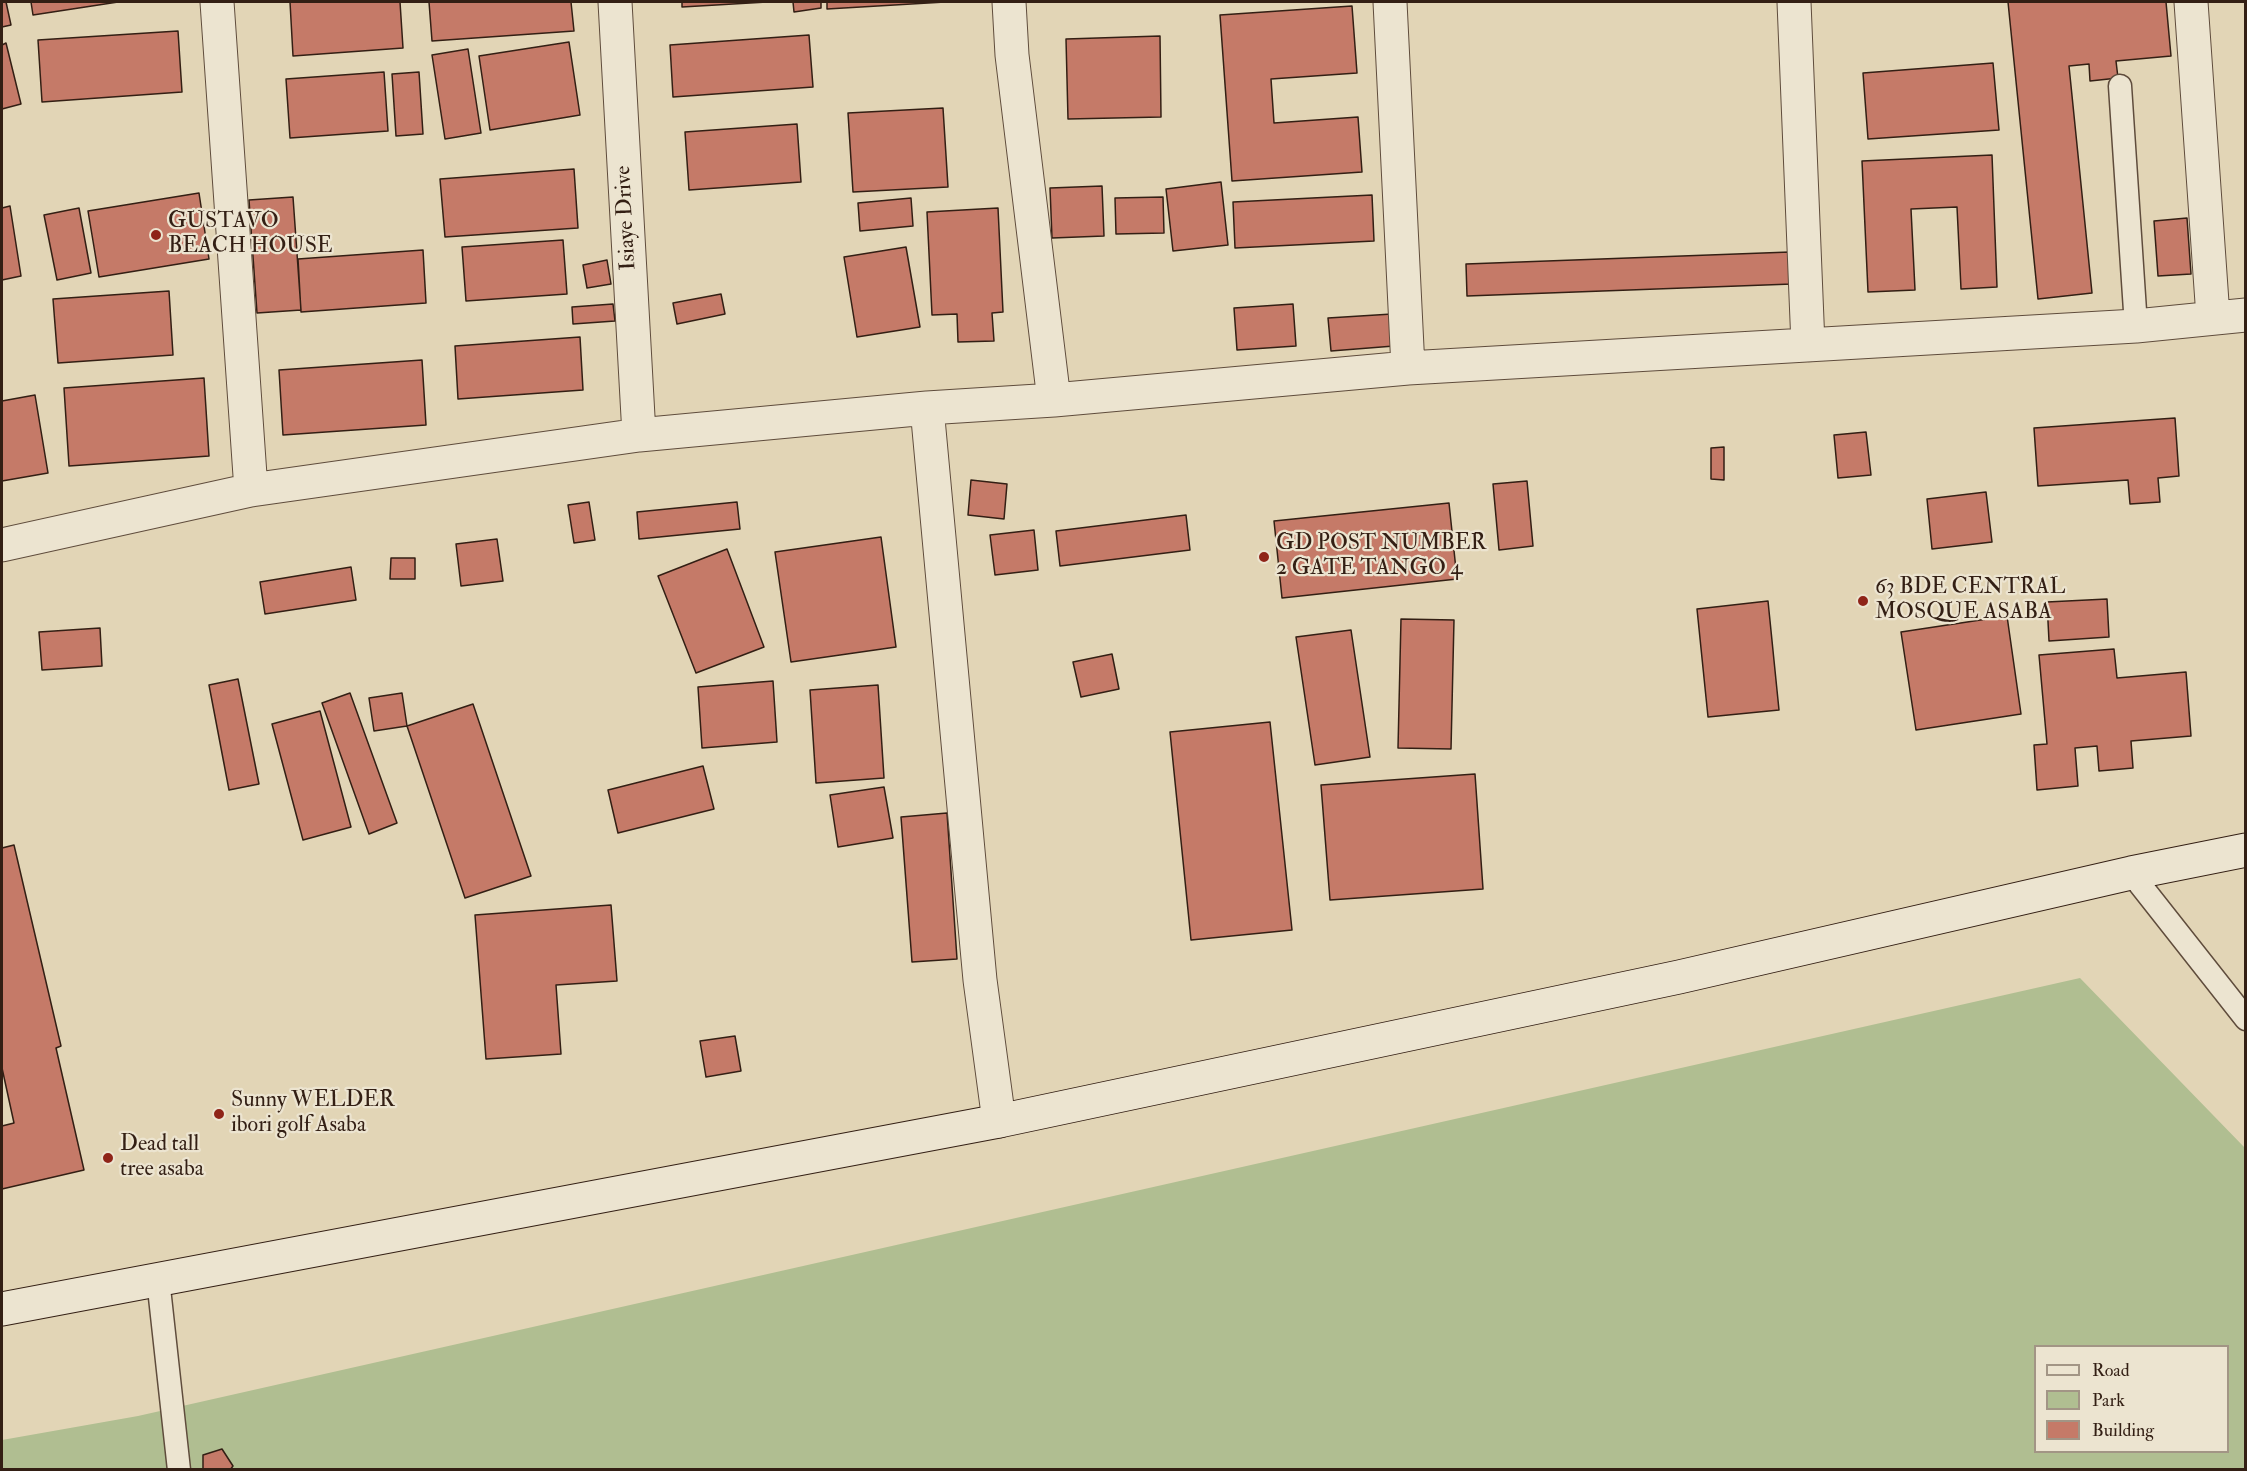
<!DOCTYPE html>
<html>
<head>
<meta charset="utf-8">
<style>
	body { margin:0 }
	#map { position:relative; width:2247px; height:1471px; overflow:hidden; background:#e2d5b6; font-family:"IM FELL Double Pica",serif }
	canvas { display:block }
	.frame { position:absolute; inset:0; border:3px solid #331f14; pointer-events:none }
	.legend { position:absolute; left:2034px; top:1345px; width:195px; height:108px; box-sizing:border-box; background:#ece4d0; border:2px solid #a29585; margin:0; padding:8px 10px; list-style:none; font-size:18px; color:#331f14 }
	.legend li { display:flex; align-items:center; gap:12px; height:30px }
	.legend b { width:30px; border:2px solid #a29585 }
</style>
</head>
<body>
<div id="map">
<canvas width="2247" height="1471"></canvas>
<div class="frame"></div>
<ul class="legend">
<li><b style="height:8px;background:#ece4d0"></b>Road</li>
<li><b style="height:16px;background:#b0be91"></b>Park</li>
<li><b style="height:16px;background:#c57a68"></b>Building</li>
</ul>
</div>
<script>
const c = document.querySelector('canvas').getContext('2d');
c.lineJoin = 'round';
function paint(path, color) {
  c.fillStyle = color;
  c.fill(path, 'evenodd');
}
function trace(path, color, width, dash) {
  c.strokeStyle = color;
  c.lineWidth = width;
  c.lineCap = dash ? 'butt' : 'round';
  c.setLineDash(dash || []);
  c.stroke(path);
}
function label(font, color, halo, rows, align = 'center') {
  c.font = font + ' "IM FELL Double Pica",serif';
  c.lineWidth = 4.5;
  c.setLineDash([]);
  c.textBaseline = 'middle';
  c.strokeStyle = halo;
  c.fillStyle = color;
  for (const [text, x, y, turn = 0] of rows) {
    c.save();
    c.translate(x, y);
    c.rotate((+turn || 0) * Math.PI / 180);
    c.textAlign = isNaN(turn) ? turn : align;
    if (halo) c.strokeText(text, 0, 0);
    c.fillText(text, 0, 0);
    c.restore();
  }
}
const green = new Path2D(`
	M2080,978L2245,1148V1469L2,1470V1440L138,1416ZM2036,1346H2228V1452H2036Z`);
const building = new Path2D(`
	M2,2H6L11,25L2,27Z
	M31,2H118L33,15Z
	M290,2H400L403,48L293,56Z
	M429,2H571L574,31L432,41Z
	M682,2H767L682,7Z
	M793,2H821V8L794,12Z
	M827,2H945L827,9Z
	M2008,2H2166L2171,56L2116,61L2118,78L2090,81L2089,64L2069,66L2092,293L2038,299Z
	M1352,6L1357,73L1271,79L1274,123L1358,117L1362,172L1232,181L1220,15Z
	M178,31L182,92L42,102L38,40Z
	M809,35L813,87L673,97L670,45Z
	M1160,36L1161,117L1068,119L1066,39Z
	M569,42L580,115L490,130L479,56Z
	M6,43L21,104L2,109V45Z
	M468,49L481,133L445,139L432,55Z
	M1993,63L1999,130L1868,139L1863,73Z
	M384,72L388,131L290,138L286,79Z
	M419,72L423,134L396,136L392,74Z
	M943,108L948,187L853,192L848,113Z
	M797,124L801,182L689,190L685,132Z
	M1992,155L1997,287L1961,289L1957,207L1911,209L1915,290L1868,292L1862,161Z
	M574,169L578,228L445,237L440,179Z
	M1221,182L1228,245L1173,251L1166,189Z
	M1102,186L1104,236L1052,238L1050,188Z
	M199,193L209,259L99,277L88,211Z
	M1372,195L1374,241L1235,248L1233,202Z
	M293,197L301,310L257,313L249,200Z
	M1163,197L1164,233L1116,234L1115,198Z
	M911,198L913,226L860,231L858,203Z
	M10,206L21,276L2,280V208Z
	M79,208L91,273L57,280L44,215Z
	M998,208L1003,312L992,313L994,341L958,342L957,314L932,315L927,212Z
	M2187,218L2191,274L2158,276L2154,221Z
	M563,240L567,294L466,301L462,247Z
	M906,247L920,327L857,337L844,257Z
	M423,250L426,303L301,312L298,259Z
	M1790,252L1792,284L1467,296L1466,264Z
	M607,260L611,284L587,288L583,265Z
	M169,291L173,355L58,363L53,299Z
	M721,294L725,314L677,324L673,303Z
	M613,304L615,321L573,324L572,307Z
	M1293,304L1296,346L1237,350L1234,308Z
	M1392,314L1394,346L1331,351L1328,318Z
	M580,337L583,390L458,399L455,346Z
	M422,360L426,425L283,435L279,370Z
	M204,378L209,456L69,466L64,388Z
	M35,395L48,473L2,481V401Z
	M2175,418L2179,476L2158,478L2160,502L2130,504L2128,480L2038,486L2034,428Z
	M1866,432L1871,475L1838,478L1834,435Z
	M1724,447V480L1711,479V448Z
	M971,480L1007,484L1004,519L968,515Z
	M1527,481L1533,546L1499,550L1493,484Z
	M1986,492L1992,542L1932,549L1927,499Z
	M589,502L595,540L574,543L568,505Z
	M737,502L740,529L639,539L637,512Z
	M1449,503L1457,579L1282,598L1274,521Z
	M1186,515L1190,550L1060,566L1056,531Z
	M1034,530L1038,570L995,575L990,535Z
	M881,537L896,647L791,662L775,552Z
	M497,539L503,581L461,586L456,544Z
	M727,549L764,647L696,673L658,576Z
	M391,558H415V579H390Z
	M351,567L356,600L265,614L260,582Z
	M2107,599L2109,637L2049,641L2047,602Z
	M1768,601L1779,710L1708,717L1697,609Z
	M2007,616L2021,714L1916,730L1901,632Z
	M1401,619L1454,620L1451,749L1398,748Z
	M100,628L102,666L42,670L39,632Z
	M1351,630L1370,757L1315,765L1296,637Z
	M2114,649L2117,678L2186,672L2191,736L2131,741L2133,768L2099,771L2097,746L2075,748L2078,786L2037,790L2034,745L2047,744L2039,655Z
	M1112,654L1119,689L1081,697L1073,662Z
	M238,679L259,784L229,790L209,685Z
	M773,681L777,742L702,748L698,687Z
	M878,685L884,778L816,783L810,690Z
	M350,693L397,823L369,834L322,703Z
	M402,693L407,726L374,731L369,698Z
	M473,704L531,876L465,898L407,726Z
	M320,711L351,827L303,840L272,724Z
	M1270,722L1292,930L1191,940L1170,732Z
	M703,766L714,809L618,833L608,790Z
	M1475,774L1483,889L1330,900L1321,785Z
	M884,787L893,838L838,847L830,795Z
	M947,813L957,959L912,962L901,817Z
	M14,845L61,1046L56,1048L84,1170L2,1189V1126L14,1123L2,1068V848Z
	M611,905L617,981L556,985L561,1054L486,1059L475,915Z
	M735,1036L741,1071L706,1077L700,1041Z
	M222,1449L233,1466L230,1470H203V1455Z`);
const service = new Path2D(`
	M2120,86L2136,326
	M2131,873L2246,1019
	M158,1279L179,1470`);
const minor = new Path2D(`
	M217,2L251,490
	M615,2L639,435
	M1009,2L1012,55L1054,400
	M1390,2L1408,368
	M1794,2L1808,345
	M2191,2L2213,317
	M927,408L980,980L999,1121
	M2,545L251,490L639,435L927,408L1054,400L1408,368L2136,326L2246,315`);
const secondary = new Path2D(`
	M2,1309L999,1121L1679,977L2131,873L2246,850`);
const markers = [
	[156,235,6,"#8f2418"],
	[1264,557,6,"#8f2418"],
	[1863,601,6,"#8f2418"],
	[219,1114,6,"#8f2418"],
	[108,1158,6,"#8f2418"]
];
const streetNames = [
	["Isiaye Drive",627,218,-93]
];
const poiNames = [
	["GUSTAVO",168,222],
	["BEACH HOUSE",168,247],
	["GD POST NUMBER",1276,544],
	["2 GATE TANGO 4",1276,569],
	["63 BDE CENTRAL",1875,588],
	["MOSQUE ASABA",1875,613],
	["Sunny WELDER",231,1101],
	["ibori golf Asaba",231,1126],
	["Dead tall",120,1145],
	["tree asaba",120,1170]
];
paint(green, '#b0be91');
paint(building, '#c57a68');
trace(building, '#331f14', 1.5);
trace(service, '#5f4c3c', 25);
trace(minor, '#5f4c3c', 35);
trace(secondary, '#331f14', 35);
trace(service, '#ece4d0', 22);
trace(minor, '#ece4d0', 33);
trace(secondary, '#ece4d0', 33);
for (const [x, y, r, color] of markers) {
  const dot = new Path2D();
  dot.arc(x, y, r, 0, 2 * Math.PI);
  c.fillStyle = color;
  c.fill(dot);
  trace(dot, '#ece4d0', 2);
}
label('22px', '#331f14', '#ece4d0', streetNames);
label('22px', '#331f14', '#ece4d0', poiNames, 'left');
</script>
</body>
</html>
